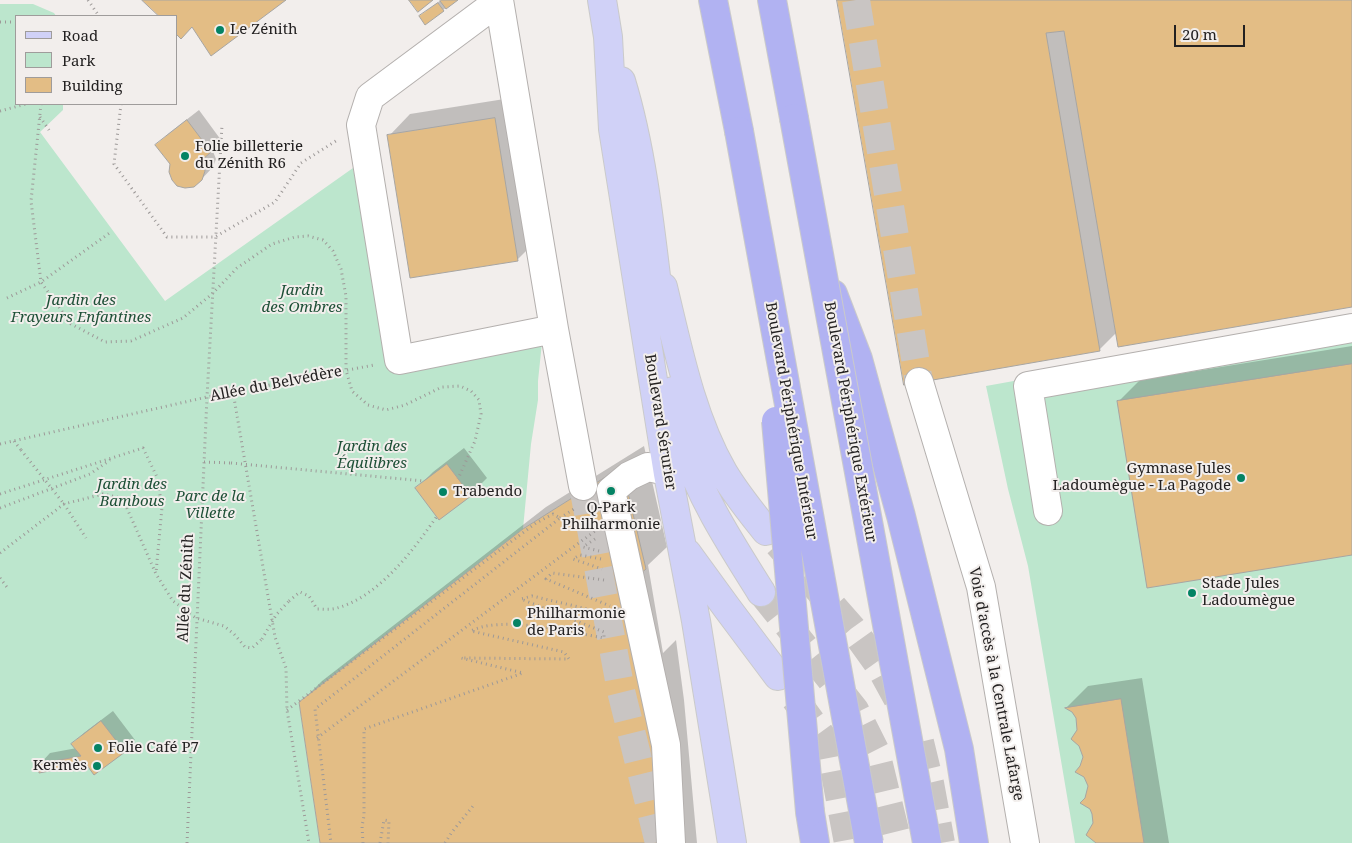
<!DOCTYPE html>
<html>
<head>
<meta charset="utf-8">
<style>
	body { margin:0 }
	#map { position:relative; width:1352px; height:843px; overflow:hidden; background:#f2eeec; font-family:"Noto Serif",serif }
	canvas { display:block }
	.legend { position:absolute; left:15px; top:15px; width:162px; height:90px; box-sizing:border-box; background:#f2eeec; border:1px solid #9f9c9b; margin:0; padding:6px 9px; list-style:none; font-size:15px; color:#232121 }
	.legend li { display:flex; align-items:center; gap:10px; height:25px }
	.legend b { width:25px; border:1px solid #9f9c9b }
	.scale { position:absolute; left:1174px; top:25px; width:71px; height:22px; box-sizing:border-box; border:2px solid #232121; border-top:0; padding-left:6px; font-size:15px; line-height:18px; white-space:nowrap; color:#232121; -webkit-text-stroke:4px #f2eeec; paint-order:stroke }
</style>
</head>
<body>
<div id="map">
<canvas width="1352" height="843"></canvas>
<ul class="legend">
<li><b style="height:6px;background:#d0d1f7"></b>Road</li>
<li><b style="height:14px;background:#bce6cd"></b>Park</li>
<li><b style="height:14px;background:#e3bd85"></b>Building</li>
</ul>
<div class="scale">20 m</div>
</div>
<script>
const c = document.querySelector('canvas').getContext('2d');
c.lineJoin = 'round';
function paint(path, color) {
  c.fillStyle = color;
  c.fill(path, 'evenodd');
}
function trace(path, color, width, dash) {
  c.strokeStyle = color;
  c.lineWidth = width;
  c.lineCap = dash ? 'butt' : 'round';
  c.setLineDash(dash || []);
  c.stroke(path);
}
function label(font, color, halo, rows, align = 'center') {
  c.font = font + ' "Noto Serif",serif';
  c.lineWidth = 4;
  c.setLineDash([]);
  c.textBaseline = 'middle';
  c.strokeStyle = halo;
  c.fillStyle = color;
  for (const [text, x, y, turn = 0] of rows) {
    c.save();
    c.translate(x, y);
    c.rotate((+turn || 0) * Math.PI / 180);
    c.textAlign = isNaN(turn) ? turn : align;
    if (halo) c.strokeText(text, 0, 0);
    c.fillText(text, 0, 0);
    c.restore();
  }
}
const green = new Path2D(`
	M0,4H33L54,13L56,16H16V104H63V110L40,132L165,301L353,168L387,354L544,323L538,381V400L531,444L523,529L299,702L320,843H0Z
	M1352,320V843H1075L1028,566L1008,489L986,386Z`);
const shadow = new Path2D(`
	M441,0H456L443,10L426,11Z
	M839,0H1352V305L1117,332L1099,350Z
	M517,97L539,238L518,259L411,277L389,136L410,114Z
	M199,110L221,140L212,149L216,159L213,167L197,184L171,163L157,145L168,134Z
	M1352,346V553L1118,402L1140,380Z
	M644,446L667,547L648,565L663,653L676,640L684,700L697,843H321L301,702L322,681L546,507Z
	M464,448L487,478L470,495L417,488L433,472Z
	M1142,678L1169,843H1097L1093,828L1094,817L1087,798L1090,786L1081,767L1084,757L1077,718L1073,711L1067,707L1088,686Z
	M113,711L135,740L124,751L86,762L39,765L50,753L77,748L73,744L84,733Z`);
const building = new Path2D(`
	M142,0H286L211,56L192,27L181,39L176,34V16H159Z
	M409,0H433L418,12Z
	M441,0H458L446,9L440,1Z
	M837,0H1352V307L1118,347L1064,31L1046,33L1100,351L904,385Z
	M438,3L444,11L425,25L419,16Z
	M495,118L518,261L410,278L387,135Z
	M187,120L211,152L202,160L205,171L202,180L194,187L185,188L177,186L172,180L169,172L170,164L155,145Z
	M1352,364V555L1147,588L1117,401Z
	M447,464L471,496L439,520L415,488Z
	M622,467L646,569L627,585L675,843H320L299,702L523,529Z
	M1121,699L1144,843H1096L1086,835L1093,823L1092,814L1090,809L1080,803L1085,798L1088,786L1084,777L1075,772L1080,766L1083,757L1079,746L1071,739L1077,730L1076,718L1072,712L1065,708Z
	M101,721L125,752L94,775L86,764L39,773L38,764L81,756L71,744Z`);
const minorTunnel = new Path2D(`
	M856,0L919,382
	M583,486L621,691L659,843`);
const majorTunnel = new Path2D(`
	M778,544L852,628L880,667L899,702
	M761,592L855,710L876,752L898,843
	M795,699L830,747L848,843
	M920,742L930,783L941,843`);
const path = new Path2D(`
	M88,0L99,16
	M0,22H16
	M41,104L31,201L41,282L71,324L105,342L131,341L183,318L212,294L237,268L272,244L295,237L308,236L323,240L333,251L341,269L346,296V370L352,391L368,405L386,410L405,405L442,387L460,386L471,391L479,400L481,414L475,441L458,479
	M121,104L114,164L167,237H215L275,202L301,163L339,139
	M0,111L26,104
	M40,117L49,130
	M7,298L41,282L111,232
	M233,392L275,637L286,668L287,710L309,843
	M14,441L21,450
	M0,444L207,397L374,365
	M204,462L231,463
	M0,494L143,448L157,477L162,507L156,573
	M64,504L86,538
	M0,508L90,474L110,460
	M560,518L574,509
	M595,539L583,547L599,551
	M0,553L64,504L103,494L117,497L126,506L156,574L173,601L196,618L224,626L234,634L245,647L252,648L262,639
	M601,559L580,555L573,559L602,569
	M0,578L9,590
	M604,580L552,573L546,579L610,606
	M289,601L300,592L309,596L317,609C324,609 331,610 337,608C378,597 413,551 437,516
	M287,710L536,523L553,514L560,518L315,709L331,843
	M317,738L595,531
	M187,843L207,397L222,125
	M363,843L362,826L364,816V729L523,673L461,658L569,659L564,652L471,631C502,615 569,632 604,638V632L521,599L532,596L613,615
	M380,843L384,820L389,821L388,843
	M445,843L452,832L473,806`);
const minor = new Path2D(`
	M499,0L554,329L583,486
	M499,1L370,97L361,125L399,360L554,329
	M919,382L981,587L1025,843
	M667,471L648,467L629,476L611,491L666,745L671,843
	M1048,511L1028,386L1352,328`);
const major = new Path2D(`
	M602,0L608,37L613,129L668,474L696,621L732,843
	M621,81C643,153 651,235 660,310
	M663,287C678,349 691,416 723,472C736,494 751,512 766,531
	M673,391C676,410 679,430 685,448C701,499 733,547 761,592
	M687,553L727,608L778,676`);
const highway = new Path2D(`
	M713,0L739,131
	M772,0L794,118
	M833,294L858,359L901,516L959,749L974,843
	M810,812L815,843`);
const pathBridge = new Path2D(`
	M21,450L64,504
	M231,463L424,481
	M262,639L276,615L289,601`);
const highwayBridge = new Path2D(`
	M794,118L927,843
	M739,131L869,843
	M776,421L810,812`);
const markers = [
	[220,30,5,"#048364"],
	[185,156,5,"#048364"],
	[1241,478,5,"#048364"],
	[611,491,5,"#048364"],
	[443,492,5,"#048364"],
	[1192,593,5,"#048364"],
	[517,623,5,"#048364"],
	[98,748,5,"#048364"],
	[97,766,5,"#048364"]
];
const poiNames = [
	["Le Zénith",230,30],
	["Folie billetterie",195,147],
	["du Zénith R6",195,164],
	["Gymnase Jules",1231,469,"right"],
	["Ladoumègue - La Pagode",1231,486,"right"],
	["Trabendo",453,492],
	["Q-Park",611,508,"center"],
	["Philharmonie",611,525,"center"],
	["Stade Jules",1202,584],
	["Ladoumègue",1202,601],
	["Philharmonie",527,614],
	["de Paris",527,631],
	["Folie Café P7",108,748],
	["Kermès",87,766,"right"]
];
const parkNames = [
	["Jardin",302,291],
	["des Ombres",302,308],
	["Jardin des",81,301],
	["Frayeurs Enfantines",81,318],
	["Jardin des",372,447],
	["Équilibres",372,464],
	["Jardin des",132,485],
	["Bambous",132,502],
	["Parc de la",210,497],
	["Villette",210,514]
];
const streetNames = [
	["Allée du Belvédère",276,384,-11],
	["Boulevard Périphérique Intérieur",791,421,80],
	["Boulevard Sérurier",660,422,81],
	["Boulevard Périphérique Extérieur",850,422,80],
	["Allée du Zénith",186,588,-87],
	["Voie d'accès à la Centrale Lafarge",996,684,79]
];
paint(green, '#bce6cd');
paint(shadow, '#0003');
paint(building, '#e3bd85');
trace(building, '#a7a5a2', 1);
trace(minorTunnel, '#c9c5c3', 28, [28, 14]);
trace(majorTunnel, '#c9c5c3', 28, [28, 14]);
trace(minor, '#b4b0ae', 30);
trace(major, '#cacaca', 30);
trace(highway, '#cacaca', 30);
trace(path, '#9d9998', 3, [1, 4]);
trace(minor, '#fff', 28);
trace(major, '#d0d1f7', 28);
trace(highway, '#b1b2f2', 28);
trace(highwayBridge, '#cacaca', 30, []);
trace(pathBridge, '#9d9998', 3, [1, 4]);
trace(highwayBridge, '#b1b2f2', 28);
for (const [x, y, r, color] of markers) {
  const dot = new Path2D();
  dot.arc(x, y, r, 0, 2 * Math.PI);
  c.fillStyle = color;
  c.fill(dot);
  trace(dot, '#f2eeec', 2);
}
label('15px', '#232121', '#f2eeec', poiNames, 'left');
label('italic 15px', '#1e5037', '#f2eeec', parkNames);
label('15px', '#232121', '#f2eeec', streetNames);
</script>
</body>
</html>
